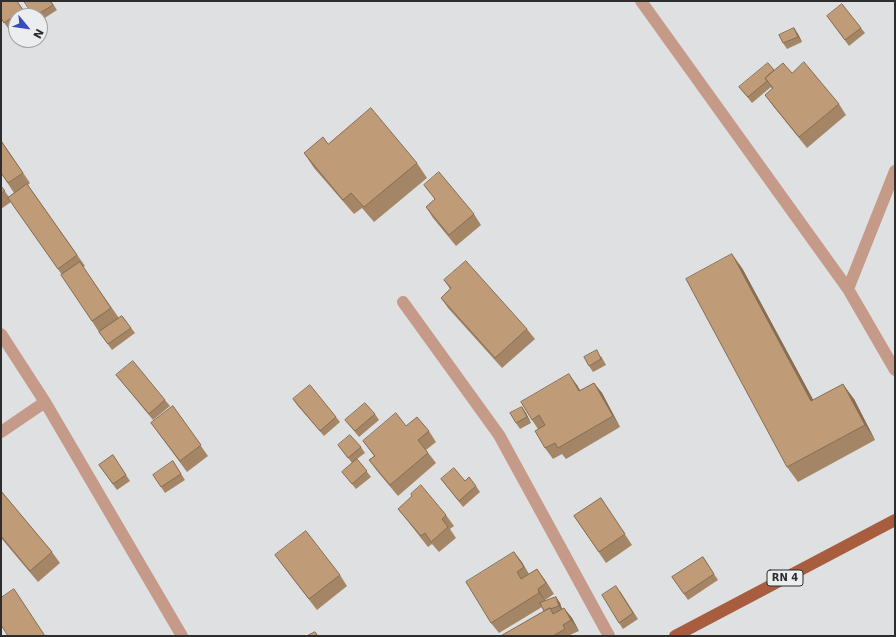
<!DOCTYPE html>
<html>
<head>
<meta charset="utf-8">
<style>
	body { margin:0 }
	#map { position:relative; width:896px; height:637px; overflow:hidden; background:#dfe0e2; font-family:"DejaVu Sans",sans-serif }
	canvas { display:block }
	.frame { position:absolute; inset:0; border:2px solid #2d2d2e; pointer-events:none }
	.north { position:absolute; left:8px; top:8px; width:40px; height:40px; box-sizing:border-box; background:#ecedef; border:1px solid #a0a0a2; border-radius:50%; rotate:119deg; font-size:11px; font-weight:700; line-height:16px; text-align:center; color:#2d2d2e }
	.north::after { content:''; display:block; margin:auto; width:14px; height:18px; background:#354dbf; clip-path:polygon(50% 0,100% 100%,50% 72%,0 100%) }
</style>
</head>
<body>
<div id="map">
<canvas width="896" height="637"></canvas>
<div class="frame"></div>
<div class="north">N</div>
</div>
<script>
const c = document.querySelector('canvas').getContext('2d');
c.lineJoin = 'round';
function trace(path, color, width, dash) {
  c.strokeStyle = color;
  c.lineWidth = width;
  c.lineCap = dash ? 'butt' : 'round';
  c.setLineDash(dash || []);
  c.stroke(path);
}
function paint(path, color) {
  c.fillStyle = color;
  c.fill(path, 'evenodd');
}
function label(font, color, halo, rows, align = 'center') {
  c.font = font + ' "DejaVu Sans",sans-serif';
  c.lineWidth = 3.5;
  c.setLineDash([]);
  c.textBaseline = 'middle';
  c.strokeStyle = halo;
  c.fillStyle = color;
  for (const [text, x, y, turn = 0] of rows) {
    c.save();
    c.translate(x, y);
    c.rotate((+turn || 0) * Math.PI / 180);
    c.textAlign = isNaN(turn) ? turn : align;
    if (halo) c.strokeText(text, 0, 0);
    c.fillText(text, 0, 0);
    c.restore();
  }
}
const minor = new Path2D(`
	M641,1L848,289L895,370
	M848,289L895,171
	M403,302L499,435L609,636
	M1,334L45,402L182,636
	M1,432L45,402`);
const major = new Path2D(`
	M675,636L895,520`);
const wall = new Path2D(`
	M17,1L27,16H16V31L12,34L1,18Z
	M51,1L57,10L40,21V16H34Z
	M827,16L861,28L865,33L849,46Z
	M794,28L798,34L802,42L787,49L783,43Z
	M774,70L792,73L839,104L846,115L807,148L773,106L765,95L772,89L771,87L752,103L739,87Z
	M1,140L30,183L28,185L85,266L83,267L119,318L122,316L135,333L112,350L99,332L106,327L99,332L62,275L11,202L1,209V186L9,197L14,193L1,173Z
	M328,144L417,163L427,178L374,222L362,208L354,214L314,168L304,153Z
	M424,185L474,214L481,225L456,246L433,218L426,207L435,199Z
	M742,268L813,400L854,399L875,440L798,482L787,467Z
	M444,280L527,329L535,339L502,368L448,308L441,298L450,289Z
	M601,356L606,365L593,372L589,366Z
	M116,375L165,400L170,406L153,420Z
	M594,383L602,393L620,427L566,459L562,454L553,459L545,448L538,429L532,420L577,385L580,391Z
	M293,399L336,417L340,422L324,436L297,405Z
	M173,406L208,456L187,472L151,423Z
	M522,407L526,413L531,423L520,429L516,423Z
	M375,414L379,420L359,437L345,420Z
	M406,426L429,431L436,442L426,450L436,463L398,496L377,471L369,460L374,456L363,441Z
	M338,445L361,447L365,453L357,459L371,477L356,489L342,472L352,463Z
	M113,455L130,481L117,490L99,465Z
	M173,461L185,480L165,493L161,487Z
	M441,479L476,486L480,492L463,507Z
	M1,491L52,552L60,563L38,582L1,538Z
	M601,498L632,545L606,563L574,516Z
	M398,509L446,515L454,526L450,529L456,538L439,552L432,544L428,547L406,519Z
	M514,552L529,574L537,569L554,594L545,600V601L556,597L560,603L562,609L564,608L572,618L579,631L570,635L571,636H501L544,611L542,607L499,633L491,623Z
	M275,555L340,575L347,586L317,610L283,566Z
	M703,557L718,580L688,600L672,577Z
	M620,591L638,619L623,629L619,623Z`);
const shadedWall = new Path2D(`
	M794,28L798,34L802,42L798,37Z
	M732,254L742,268L822,416L811,401Z
	M569,374L577,385L587,402L579,391Z
	M594,383L602,393L620,427L613,416Z
	M843,384L854,399L875,440L865,425Z
	M522,407L526,413L531,423L527,417Z
	M514,552L522,562L531,578L524,567Z
	M537,569L545,580L554,594L546,583Z
	M538,589L545,600L547,603L539,593Z
	M556,597L560,603L563,612L559,606Z
	M564,608L572,618L579,631L571,620Z`);
const building = new Path2D(`
	M1,1H17L23,10L4,23L1,18Z
	M24,1H50L53,5L35,16H34Z
	M842,4L861,28L845,40L827,16Z
	M794,28L798,37L783,43L779,35Z
	M804,62L839,104L799,137L765,95L773,88L765,78L783,63L792,73Z
	M768,63L774,70L765,78L767,81L748,97L739,87Z
	M371,108L417,163L364,207L351,193L343,200L304,153L323,137L328,144Z
	M1,141L23,173L8,183L1,173Z
	M439,172L474,214L449,235L426,207L435,199L424,185Z
	M27,184L77,255L58,269L8,198Z
	M1,186L5,191L1,193Z
	M732,254L811,401L843,384L865,425L787,467L686,279Z
	M466,261L527,329L495,358L441,298L451,288L444,280Z
	M80,262L111,308L92,321L61,275Z
	M122,316L131,328L108,344L99,332Z
	M597,350L601,359L589,366L584,357Z
	M133,361L165,400L149,414L116,375Z
	M569,374L579,391L594,383L613,416L558,448L555,443L545,448L535,431L545,425L539,415L532,420L521,402Z
	M310,385L336,417L320,431L293,399Z
	M365,403L375,414L355,431L345,420Z
	M173,406L201,445L180,461L151,423Z
	M522,407L527,417L516,423L510,413Z
	M396,413L406,426L417,417L429,431L418,440L428,453L390,485L369,460L375,456L363,441Z
	M350,435L361,447L348,458L338,445Z
	M113,455L126,475L113,484L99,465Z
	M357,459L367,471L352,484L342,472Z
	M173,461L181,474L161,487L153,475Z
	M454,468L465,481L469,477L476,486L459,501L441,479Z
	M421,485L446,515L442,519L448,527L431,542L425,533L421,536L398,509L412,496L411,494Z
	M1,491L52,552L30,571L1,536Z
	M601,498L625,534L599,552L574,516Z
	M306,531L340,575L309,599L275,555Z
	M514,552L524,567L517,572L521,579L537,569L546,583L538,589L539,593L491,623L466,582Z
	M703,557L714,574L684,594L672,577Z
	M616,586L633,613L619,623L602,595Z
	M14,589L45,636H8L1,625V598Z
	M556,597L559,606L550,609V608L544,611L540,603Z
	M550,608L553,614L564,608L571,620L563,625L565,629L553,636H501Z
	M315,632L318,636H307Z`);
const shields = [
	[785,578,36]
];
const shieldNames = [
	["RN 4",785,578]
];
trace(minor, '#c59a89', 12);
trace(major, '#a75d3e', 12);
paint(wall, '#a48666');
paint(shadedWall, '#866d53');
paint(building, '#bf9c77');
trace(building, '#866d53', 1);
for (const [x, y, w] of shields) {
  const box = new Path2D();
  box.roundRect(x - w / 2, y - 8, w, 16, 3);
  c.fillStyle = '#ecedef';
  c.fill(box);
  trace(box, '#2d2d2e', 1);
}
label('bold 10px', '#2d2d2e', null, shieldNames);
</script>
</body>
</html>
